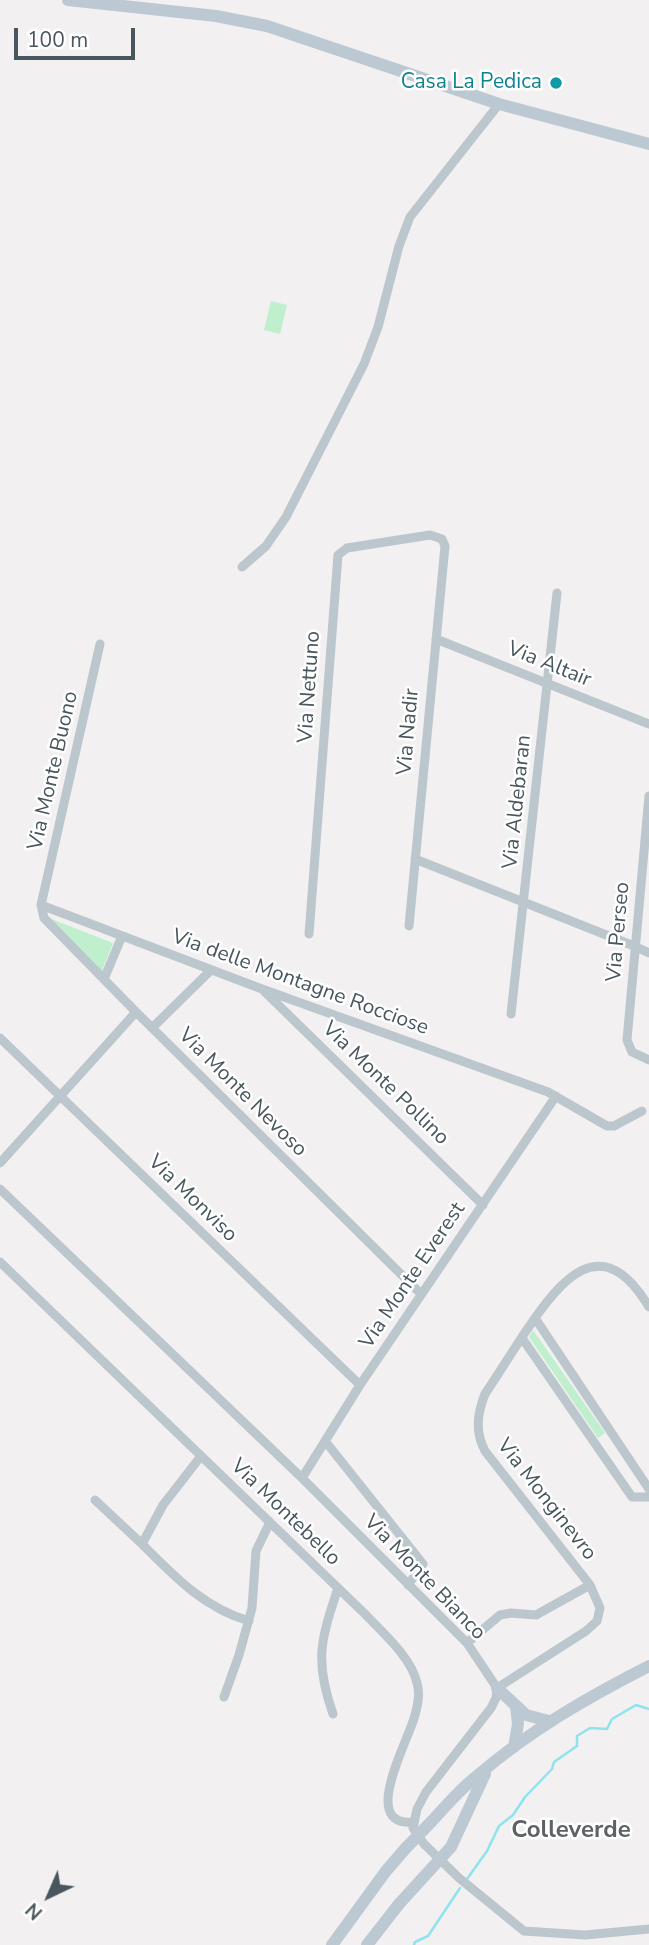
<!DOCTYPE html>
<html>
<head>
<meta charset="utf-8">
<style>
	body { margin:0 }
	#map { position:relative; width:649px; height:1945px; overflow:hidden; background:#f3f0f1; font-family:"Nunito Sans",sans-serif }
	canvas { display:block }
	.north { position:absolute; left:14px; top:1861px; width:70px; height:70px; -webkit-text-stroke:5px #fff; paint-order:stroke; rotate:224deg; font-size:19px; font-weight:700; line-height:28px; text-align:center; color:#48565e }
	.north::after { content:''; display:block; margin:auto; width:24px; height:32px; background:#48565e; clip-path:polygon(50% 0,100% 100%,50% 72%,0 100%) }
	.scale { position:absolute; left:14px; top:28px; width:121px; height:32px; box-sizing:border-box; border:4px solid #48565e; border-top:0; padding-left:9px; font-size:21px; line-height:24px; white-space:nowrap; color:#48565e; -webkit-text-stroke:5px #fff; paint-order:stroke }
</style>
</head>
<body>
<div id="map">
<canvas width="649" height="1945"></canvas>
<div class="north">N</div>
<div class="scale">100 m</div>
</div>
<script>
const c = document.querySelector('canvas').getContext('2d');
c.lineJoin = 'round';
function paint(path, color) {
  c.fillStyle = color;
  c.fill(path, 'evenodd');
}
function trace(path, color, width, dash) {
  c.strokeStyle = color;
  c.lineWidth = width;
  c.lineCap = dash ? 'butt' : 'round';
  c.setLineDash(dash || []);
  c.stroke(path);
}
function label(font, color, halo, rows, align = 'center') {
  c.font = font + ' "Nunito Sans",sans-serif';
  c.lineWidth = 5;
  c.setLineDash([]);
  c.textBaseline = 'middle';
  c.strokeStyle = halo;
  c.fillStyle = color;
  for (const [text, x, y, turn = 0] of rows) {
    c.save();
    c.translate(x, y);
    c.rotate((+turn || 0) * Math.PI / 180);
    c.textAlign = isNaN(turn) ? turn : align;
    if (halo) c.strokeText(text, 0, 0);
    c.fillText(text, 0, 0);
    c.restore();
  }
}
const green = new Path2D(`
	M271,301L287,305L280,334L264,330Z
	M49,918L113,943L101,973Z
	M533,1330L605,1433L598,1438L529,1337Z`);
const stream = new Path2D(`
	M467,1879L487,1851L499,1826L513,1815L525,1797L552,1769L554,1762L577,1746V1736L590,1728L607,1729L612,1719L636,1705L649,1709
	M414,1945L415,1942L428,1936L460,1888`);
const minor = new Path2D(`
	M242,567L266,546L286,517L364,364L378,327L399,246L410,217L499,104
	M436,639L649,724
	M649,796L627,1040L632,1052L649,1060
	M415,859L634,946L649,953
	M41,905L100,644
	M309,934L338,555L347,548L430,535L442,539L445,546L409,926
	M104,979L122,936
	M264,991L483,1205
	M511,1014L557,593
	M152,1028L211,970
	M0,1038L360,1385
	M0,1163L136,1012
	M0,1189L302,1478L467,1643L497,1688L496,1698L491,1708L426,1792L417,1809L413,1828L424,1844L459,1878L524,1931L585,1935L649,1929
	M0,1262L365,1614C383,1633 411,1657 417,1683C420,1693 418,1705 415,1715C409,1740 358,1828 414,1822
	M421,1294L136,1012L44,918L41,905L262,989L548,1092L607,1126H614L642,1111
	M535,1318L649,1489
	M522,1338L632,1497H649
	M325,1441L423,1564L408,1585
	M201,1456L163,1505L142,1544C174,1576 204,1608 249,1621
	M302,1478L360,1385L556,1096
	M95,1500L142,1544
	M467,1643L500,1615L511,1613L536,1615L590,1585
	M497,1688L586,1631L597,1621L600,1608L590,1585L485,1451C475,1432 477,1414 485,1394C499,1373 512,1352 526,1331C561,1279 602,1228 649,1307
	M224,1697L239,1655L252,1608L256,1551L270,1522
	M333,1714C314,1660 321,1640 338,1588`);
const secondary = new Path2D(`
	M68,0L216,16L267,26L499,104L649,144
	M497,1688L526,1715L549,1721
	M514,1747L518,1724L516,1707
	M431,1822C446,1806 460,1789 477,1776C529,1731 588,1697 649,1666
	M332,1945L386,1871L405,1849
	M367,1945L399,1904L451,1847L485,1774`);
const secondaryBridge = new Path2D(`
	M405,1849L431,1822`);
const markers = [
	[556,83,7,"#0f9aa8"]
];
const cultureNames = [
	["Casa La Pedica",542,83]
];
const streetNames = [
	["Via Altair",549,665,22],
	["Via Nettuno",310,687,-86],
	["Via Nadir",409,732,-85],
	["Via Monte Buono",54,771,-77],
	["Via Aldebaran",518,802,-84],
	["Via Perseo",619,932,-85],
	["Via delle Montagne Rocciose",300,983,20],
	["Via Monte Pollino",385,1084,44],
	["Via Monte Nevoso",242,1093,45],
	["Via Monviso",192,1199,44],
	["Via Monte Everest",413,1276,-56],
	["Via Monginevro",546,1500,52],
	["Via Montebello",285,1513,44],
	["Via Monte Bianco",424,1578,46]
];
const quarterNames = [
	["Colleverde",571,1831]
];
paint(green, '#bfefcc');
trace(stream, '#8de4ec', 2.5);
trace(minor, '#bcc6cd', 9);
trace(secondary, '#bcc9d2', 12);
trace(secondaryBridge, '#bcc9d2', 12);
for (const [x, y, r, color] of markers) {
  const dot = new Path2D();
  dot.arc(x, y, r, 0, 2 * Math.PI);
  c.fillStyle = color;
  c.fill(dot);
  trace(dot, '#fff', 2.5);
}
label('21px', '#0d838f', '#fff', cultureNames, 'right');
label('21px', '#48565e', '#fff', streetNames);
label('bold 24px', '#5d6265', '#fff', quarterNames);
</script>
</body>
</html>
